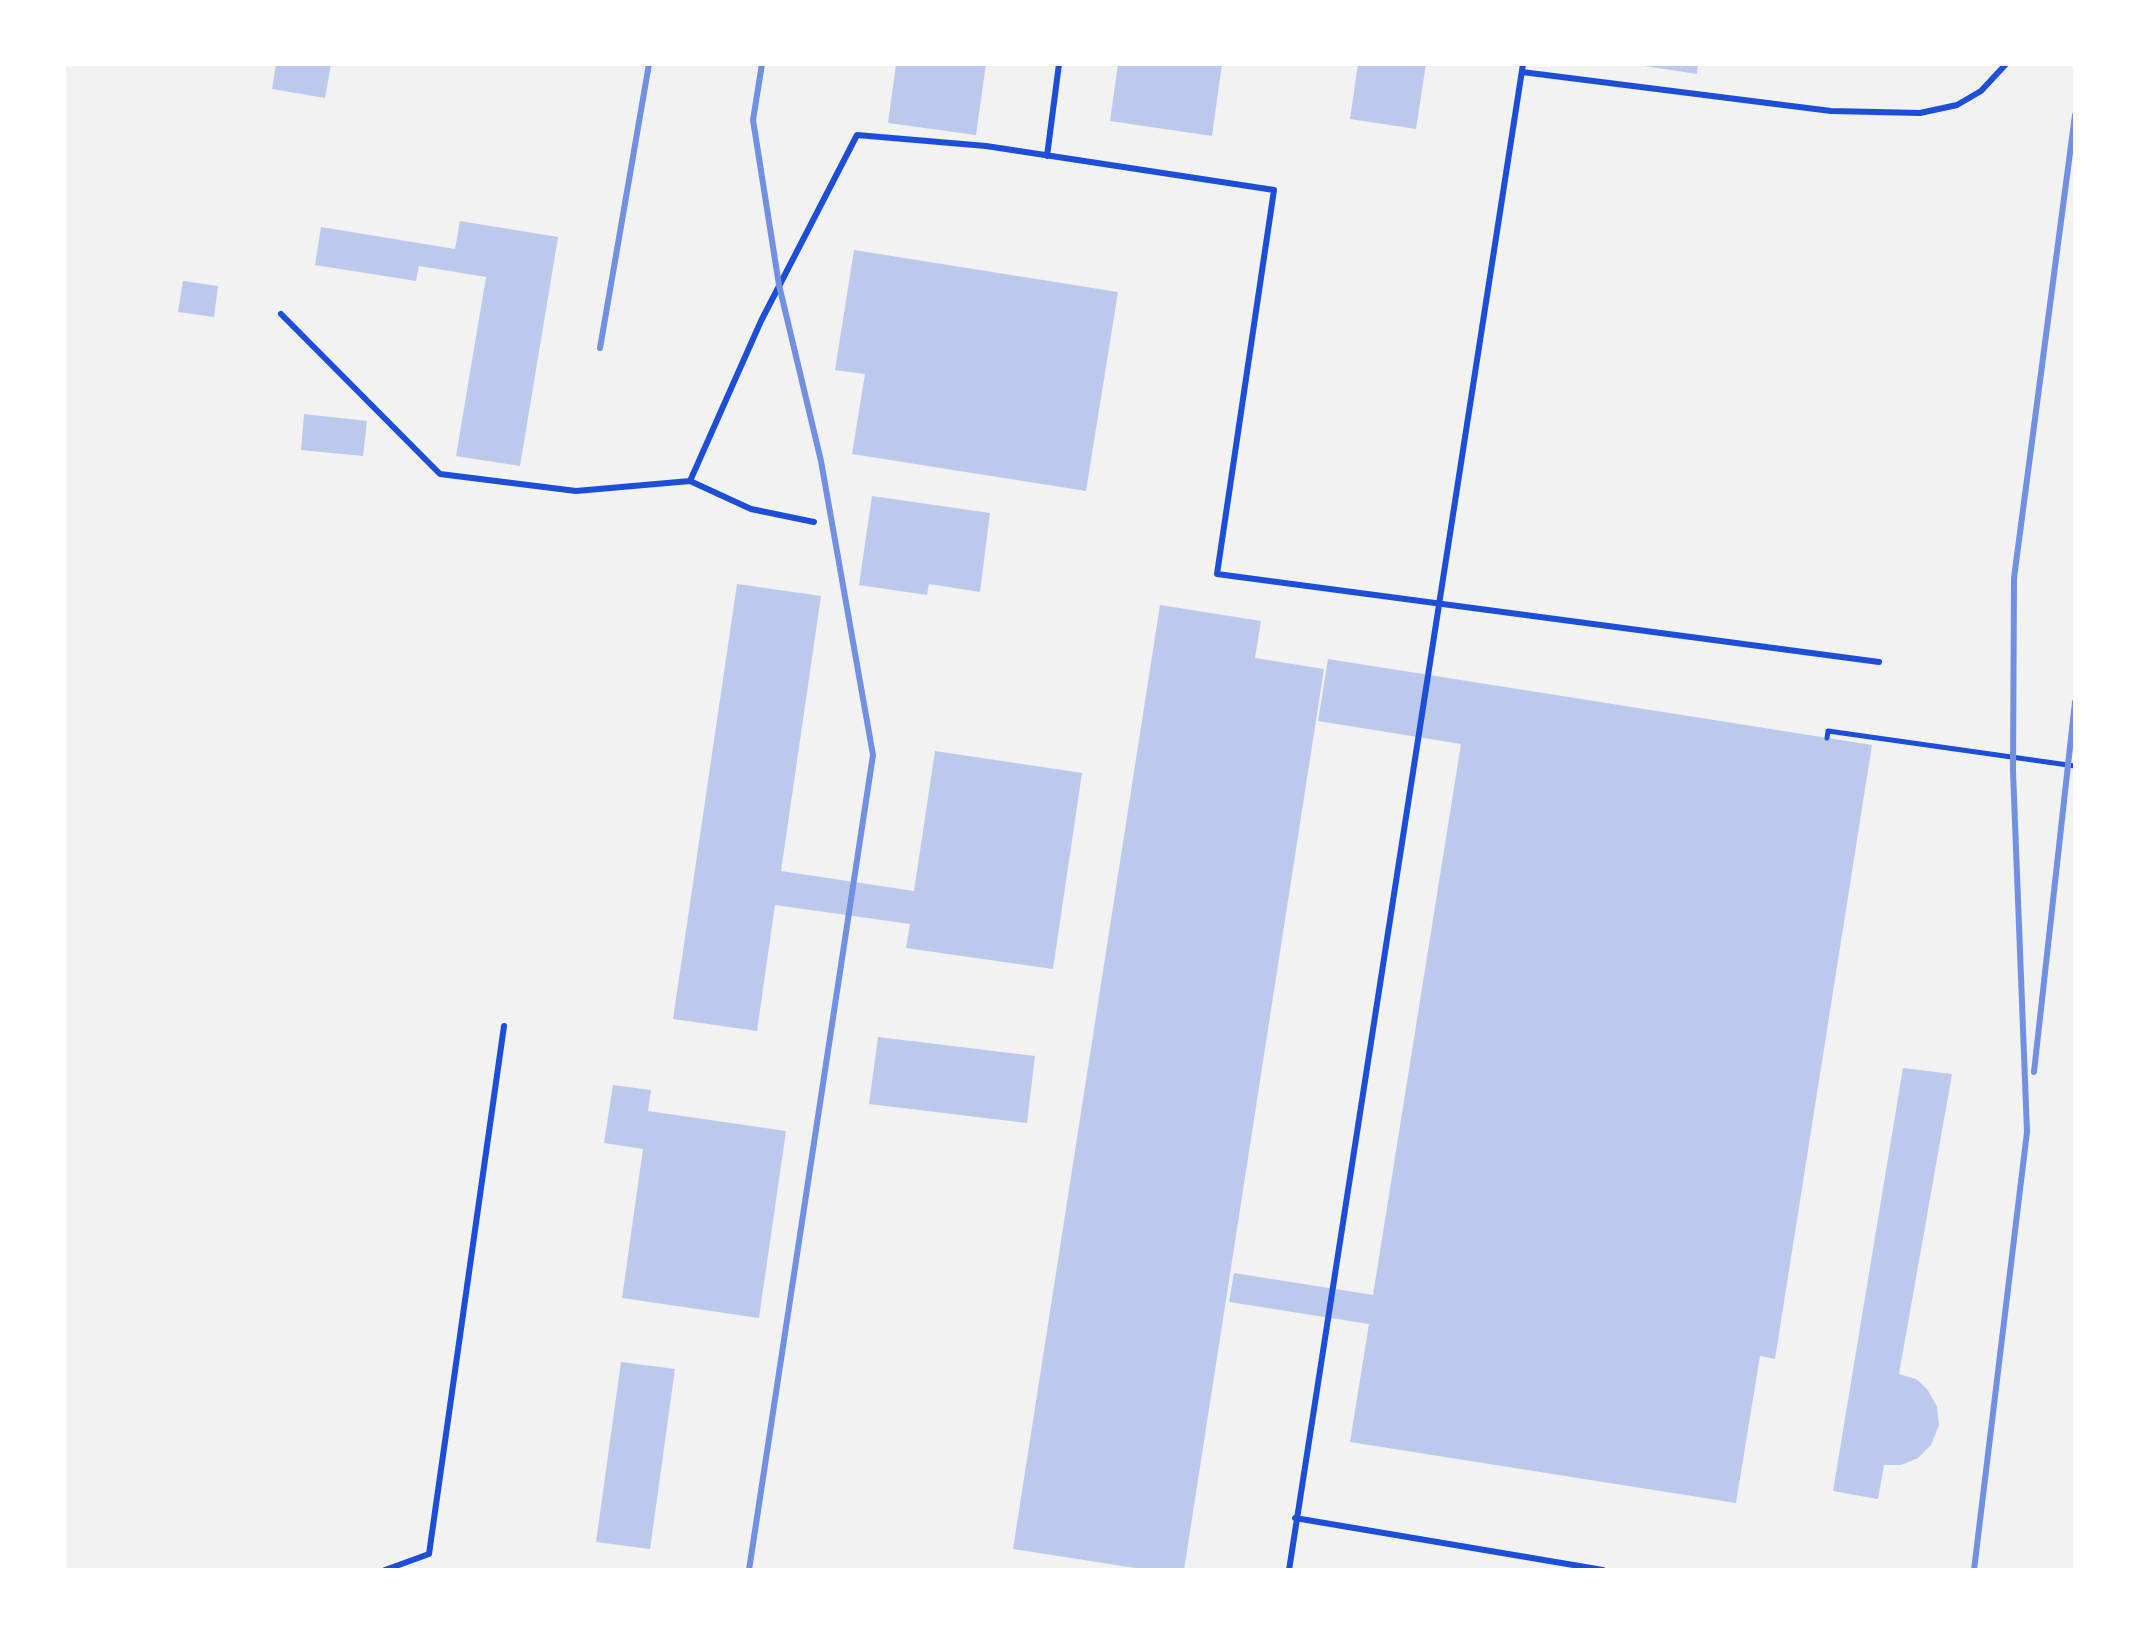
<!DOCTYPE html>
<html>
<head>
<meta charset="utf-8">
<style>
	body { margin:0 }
	#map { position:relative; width:2139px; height:1634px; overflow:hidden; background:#f2f2f2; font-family:"Alegreya Sans",sans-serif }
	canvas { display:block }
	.frame { position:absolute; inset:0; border:66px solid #fff; pointer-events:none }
</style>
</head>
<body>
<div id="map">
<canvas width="2139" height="1634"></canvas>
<div class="frame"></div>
</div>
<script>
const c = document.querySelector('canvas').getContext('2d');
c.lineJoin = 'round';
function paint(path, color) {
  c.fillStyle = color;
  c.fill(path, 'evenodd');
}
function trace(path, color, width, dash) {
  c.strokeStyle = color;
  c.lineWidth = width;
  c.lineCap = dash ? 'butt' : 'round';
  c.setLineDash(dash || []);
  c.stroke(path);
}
const building = new Path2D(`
	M276,64H331L325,98L272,89Z
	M896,64H986L976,135L888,123Z
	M1118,64H1222L1212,136L1110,121Z
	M1358,64H1426L1416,129L1350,119Z
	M1631,64H1698L1697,74Z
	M460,221L558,237L520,466L456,456L486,277L419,266L416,281L315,265L321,227L455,249Z
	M854,250L1118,292L1086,491L852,454L865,374L835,370Z
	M183,281L218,286L214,317L178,312Z
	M304,414L367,421L363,456L301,450Z
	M872,496L990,513L980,592L929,584L927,595L859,585Z
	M737,584L821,596L781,871L914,891L935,751L1082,773L1053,969L906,948L910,924L775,905L757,1031L673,1019Z
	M1160,605L1261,621L1255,658L1324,669L1184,1570H1148L1013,1549Z
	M1328,659L1872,745L1775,1359L1760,1356L1736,1503L1350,1442L1369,1324L1229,1302L1234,1273L1373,1295L1461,744L1318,721Z
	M878,1037L1035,1056L1027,1123L869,1104Z
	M1903,1068L1952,1074L1899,1374L1916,1379L1927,1389L1937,1406L1939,1425L1931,1445L1918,1458L1901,1465H1884L1878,1499L1833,1491Z
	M613,1085L651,1090L648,1111L786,1131L759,1318L622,1298L643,1149L604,1143Z
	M621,1362L675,1369L650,1549L596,1542Z`);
const path = new Path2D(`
	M1827,738L1828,731L2075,766`);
const service = new Path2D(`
	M1522,72L1831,111L1920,113L1957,105L1981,91L2006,64
	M1047,156L1059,64
	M281,314L440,474L576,491L690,481L751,509L814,522
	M690,481L761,321L857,135L986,146L1274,190L1217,574L1879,662
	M1295,1518L1603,1570
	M385,1570L429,1554L504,1026
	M1289,1570L1523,64`);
const rail = new Path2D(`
	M600,348L649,64
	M2034,1072L2075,702
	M749,1570L873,755L821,461L779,285L753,120L762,64
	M1974,1570L2027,1132L2013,771L2014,578L2075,115`);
paint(building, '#bdc9ec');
trace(path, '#1d4ed8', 5);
trace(service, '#1d4ed8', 6);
trace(rail, '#7290e2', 6);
</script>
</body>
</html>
